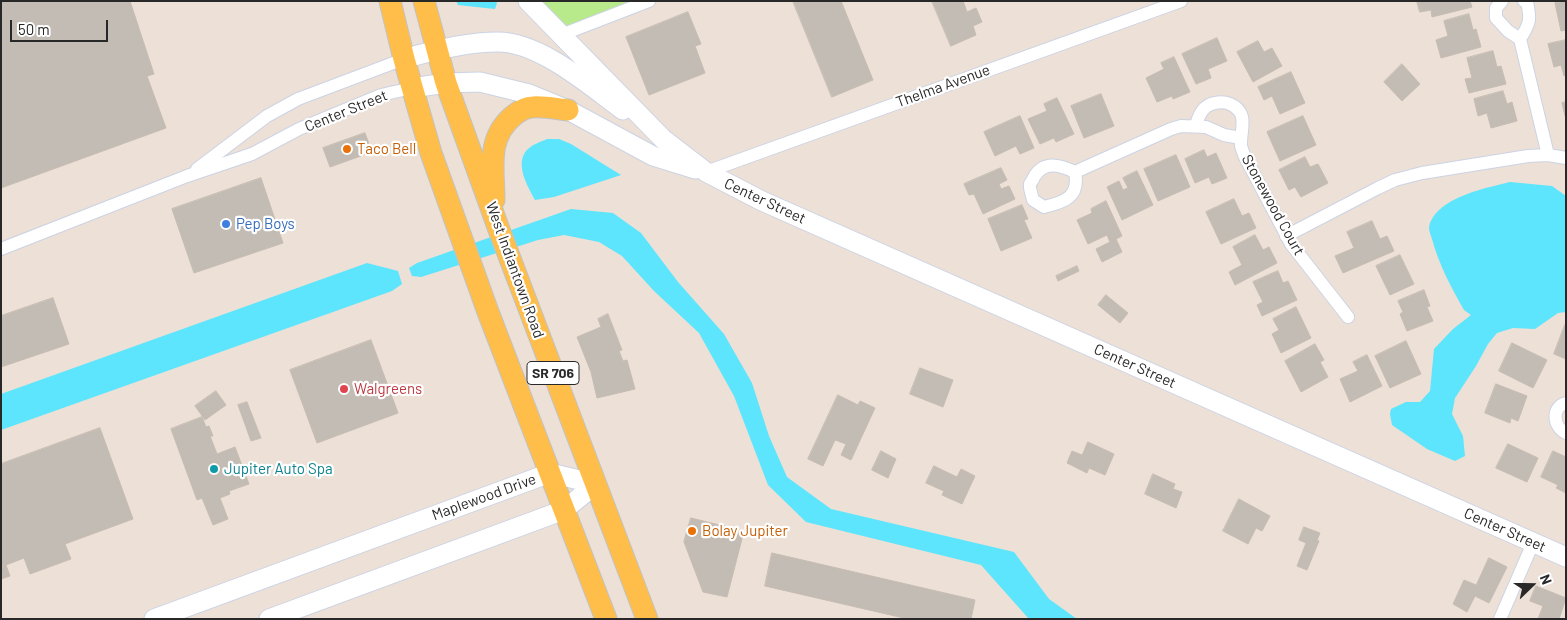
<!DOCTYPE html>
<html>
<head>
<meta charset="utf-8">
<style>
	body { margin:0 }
	#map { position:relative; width:1567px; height:620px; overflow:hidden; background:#ece0d7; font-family:Barlow,sans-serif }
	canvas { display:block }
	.frame { position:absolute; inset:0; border:2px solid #282828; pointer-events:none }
	.north { position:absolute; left:1507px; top:560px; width:50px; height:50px; -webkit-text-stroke:4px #fff; paint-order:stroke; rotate:68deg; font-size:14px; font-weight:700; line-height:20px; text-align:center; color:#282828 }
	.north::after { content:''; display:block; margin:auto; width:18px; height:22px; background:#282828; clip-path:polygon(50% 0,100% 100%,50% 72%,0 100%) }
	.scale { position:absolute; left:10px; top:20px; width:98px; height:22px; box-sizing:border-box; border:2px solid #282828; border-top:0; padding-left:6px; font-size:15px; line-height:18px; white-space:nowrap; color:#282828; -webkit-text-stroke:4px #fff; paint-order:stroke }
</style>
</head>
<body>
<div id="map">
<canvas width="1567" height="620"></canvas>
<div class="frame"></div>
<div class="north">N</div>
<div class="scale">50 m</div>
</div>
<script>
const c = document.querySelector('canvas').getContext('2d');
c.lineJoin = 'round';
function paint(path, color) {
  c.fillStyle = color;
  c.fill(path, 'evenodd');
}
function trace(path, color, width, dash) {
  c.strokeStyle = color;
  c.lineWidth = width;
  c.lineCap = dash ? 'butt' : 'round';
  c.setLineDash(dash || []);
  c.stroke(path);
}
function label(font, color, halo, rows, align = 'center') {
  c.font = font + ' Barlow,sans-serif';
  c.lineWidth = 4.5;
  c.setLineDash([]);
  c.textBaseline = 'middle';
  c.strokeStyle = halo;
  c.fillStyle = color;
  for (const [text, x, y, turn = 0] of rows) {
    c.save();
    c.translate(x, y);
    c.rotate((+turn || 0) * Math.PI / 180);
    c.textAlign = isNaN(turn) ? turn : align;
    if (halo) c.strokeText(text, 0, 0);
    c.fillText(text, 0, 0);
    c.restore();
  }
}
const green = new Path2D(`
	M541,1H633L565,27Z`);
const water = new Path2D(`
	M456,1H496L497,3L495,9L458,5Z
	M547,139H559L571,144L621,175L554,197L535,200C528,187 515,165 526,151C531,145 540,142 547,139Z
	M1510,182L1552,186L1566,196V312L1558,313L1535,329L1513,328L1497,333L1488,344L1476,366L1455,398L1452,414L1463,436L1465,456L1455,461L1427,449L1392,425L1390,414L1391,409L1406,402H1420L1430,391L1434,349L1453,329L1471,315L1464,310C1451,287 1439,265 1432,239C1431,236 1429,231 1429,228C1434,198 1486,188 1510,182Z
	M571,209L613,213L641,233L678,282L724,334L752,383L769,436L787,477L831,509L1014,552L1049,599L1077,619H1029L981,565L806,522L768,485L734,396L699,333L654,291L622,256L599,242L564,235L538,240L421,277L412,276L409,268L417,263Z
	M367,263L398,271L402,284L392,291L1,430V394Z`);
const building = new Path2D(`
	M1,1H130L154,74L147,76L166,128L1,188Z
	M793,1H841L873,80L832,97Z
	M932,1H963L967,12L976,8L982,22L973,26L976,35L951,46Z
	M1417,1H1470L1472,7L1432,17L1431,10L1420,12Z
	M1566,1V30L1561,31L1555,3Z
	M688,12L701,44L695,46L705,73L649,95L626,37Z
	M1469,14L1473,30L1476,29L1481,47L1441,58L1436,40L1448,36L1444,21Z
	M1217,38L1227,61L1208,69L1211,78L1196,84L1182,54Z
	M1566,40V75L1564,76L1561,65L1554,67L1548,44Z
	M1258,41L1264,52L1272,48L1282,66L1253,82L1237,52Z
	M1493,51L1497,67L1501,66L1506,84L1469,93L1465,79L1472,78L1467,58Z
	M1174,57L1190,92L1173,99L1172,96L1157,102L1146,78L1164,69L1161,63Z
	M1402,64L1420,84L1402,101L1384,82Z
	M1291,72L1305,103L1280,114L1272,96L1264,100L1258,87Z
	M1503,91L1507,104L1512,102L1517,121L1491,128L1487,113L1478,116L1474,99Z
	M1101,94L1114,126L1084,138L1071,106Z
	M1057,98L1074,134L1056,142L1054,138L1040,144L1028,119L1047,111L1044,104Z
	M1566,102V116H1565L1562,103Z
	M1020,116L1034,148L1020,154L1016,146L995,156L984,132Z
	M1303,116L1316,145L1280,161L1267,132Z
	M365,133L372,152L330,167L323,148Z
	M1204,150L1207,157L1216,153L1227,178L1212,184L1209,177L1195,183L1185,159Z
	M1176,155L1190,187L1158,201L1144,169Z
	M1305,157L1310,167L1318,164L1328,183L1301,197L1295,187L1289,190L1279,170Z
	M1001,168L1007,180L999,184L1001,189L1009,186L1015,199L983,214L974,194L969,195L964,184Z
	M1137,171L1153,205L1122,220L1107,187L1119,181L1123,190L1128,188L1123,178Z
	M261,178L283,243L194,273L172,209Z
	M1234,199L1242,216L1249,213L1256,228L1221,244L1206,212Z
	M1106,201L1122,236L1116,239L1122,252L1102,262L1096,249L1110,242L1107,235L1088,244L1077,220L1092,213L1091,209Z
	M1022,205L1028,219L1024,220L1032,238L1001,251L988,219Z
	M1372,221L1380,239L1387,236L1394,251L1343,273L1335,256L1354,248L1347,232Z
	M1255,235L1263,250L1269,247L1277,263L1235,285L1229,272L1242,265L1233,247Z
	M1400,255L1414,284L1390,295L1376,266Z
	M1077,266L1079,271L1058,281L1056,276Z
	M1278,271L1283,283L1288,281L1297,300L1262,316L1257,305L1263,302L1253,282Z
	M1424,290L1430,306L1427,307L1433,321L1407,331L1400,314L1403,312L1398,301Z
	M1106,295L1128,313L1120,323L1098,305Z
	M53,298L69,344L1,367V316Z
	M1296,307L1311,338L1281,353L1272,334L1279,330L1273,319Z
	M608,314L622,350L619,351L623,361L627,360L635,389L597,398L591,372L577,337L601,327L598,319Z
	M1565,325L1566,326V359L1554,354Z
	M371,340L398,413L317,443L290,370Z
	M1406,341L1421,374L1390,388L1375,356Z
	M1512,343L1547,360L1533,388L1499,371Z
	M1315,344L1324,360L1320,362L1328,377L1301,392L1285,361Z
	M1367,355L1382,386L1350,402L1340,379L1358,371L1353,362Z
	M920,368L953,380L943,407L910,394Z
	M1496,384L1527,396L1518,421L1511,418L1510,423L1485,413Z
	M216,391L226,405L205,420L195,406Z
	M838,395L858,405L860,401L875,408L851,460L841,455L846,444L835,440L823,466L808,459Z
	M247,402L261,438L251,441L238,405Z
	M202,417L206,427L209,426L213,436H210L217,454L235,447L249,484L229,491L230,494L220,498L228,519L213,525L202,498L197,500L171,429Z
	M100,428L133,519L65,544L71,559L30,574L24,558L1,567V464Z
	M1088,442L1114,454L1105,475L1089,468L1087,473L1067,463L1072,451L1082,455Z
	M1508,444L1538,458L1527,482L1496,468Z
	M881,451L896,459L888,478L872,470Z
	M1553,451L1566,457V493L1556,488L1558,485L1541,477Z
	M934,466L957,477L961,469L975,476L962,504L942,495L944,491L926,483Z
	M1153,474L1175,484L1173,489L1182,492L1176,508L1145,494Z
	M1239,499L1270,516L1262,531L1256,528L1248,544L1223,531Z
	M691,518L744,531L727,597L703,592L684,542Z
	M1304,527L1320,533L1317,540L1319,541L1307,570L1297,566L1306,543L1299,540Z
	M772,553L975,600L971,619H908L765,586Z
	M1489,558L1507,567L1489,603L1475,596L1467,612L1453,604L1464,580L1476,585Z
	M6,565L10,576L1,579V567Z
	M1536,586L1566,598L1559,619H1538L1543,606L1530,601Z`);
const street = new Path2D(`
	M1502,1L1496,8V18L1508,31L1520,39L1548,155
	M561,35L649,1
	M1520,39C1530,24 1531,19 1527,2L1524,1
	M1196,125C1199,115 1203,105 1215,103C1220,102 1225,102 1230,104C1250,113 1240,130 1241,146C1242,149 1243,153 1245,157L1291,244L1348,317
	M197,169L267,116L298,99L404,59
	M706,172L1181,1
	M1075,172C1060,165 1044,160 1034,177C1033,180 1031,182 1030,184C1029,188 1032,195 1033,200L1044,207C1065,202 1080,197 1075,172L1171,129L1181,126L1206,127L1224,135L1241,138
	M1286,236L1378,188L1395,180L1422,173L1528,156L1548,155L1566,158
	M1,249L187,176L252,154L299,129L381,95L412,88
	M1566,403C1551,407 1553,427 1566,433
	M1500,619L1533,543`);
const secondary = new Path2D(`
	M528,1L663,139L706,172L762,201L1566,557
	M404,59C434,50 466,42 498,42C540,42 590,86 623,110
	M412,88L446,83L480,82L529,94L568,110L653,156L695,169
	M154,619L550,473L596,484
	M269,619L564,510L596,484`);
const primary = new Path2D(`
	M390,1L404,59L431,153L488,312L606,619
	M424,1L446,83L498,227L647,619
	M494,200C494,168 486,139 513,116C519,111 525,107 533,107C545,106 557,109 568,110`);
const markers = [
	[347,149,5,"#e8710a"],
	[226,224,5,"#3f7fe0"],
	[344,389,5,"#e0444e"],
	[214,469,5,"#0f9aa8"],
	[692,531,5,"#e8710a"]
];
const shields = [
	[553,373,52]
];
const shieldNames = [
	["SR 706",553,373]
];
const streetNames = [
	["Thelma Avenue",943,86,-20],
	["Center Street",346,111,-22],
	["Center Street",765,201,25],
	["Stonewood Court",1273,205,61],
	["West Indiantown Road",515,270,70],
	["Center Street",1135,366,24],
	["Maplewood Drive",484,497,-20],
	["Center Street",1505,530,24]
];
const foodNames = [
	["Taco Bell",357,149],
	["Bolay Jupiter",702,531]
];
const shopNames = [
	["Pep Boys",236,224]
];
const healthNames = [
	["Walgreens",354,389]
];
const cultureNames = [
	["Jupiter Auto Spa",224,469]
];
paint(green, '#b8ea8c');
paint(water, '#5ce5fc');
paint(building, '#c3bcb4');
trace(building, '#c7bcb1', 1);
trace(street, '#ccd3e3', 14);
trace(secondary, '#ccd3e3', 21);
trace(primary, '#c3c3c3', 23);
trace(street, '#fff', 12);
trace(secondary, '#fff', 19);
trace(primary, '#ffbe49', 21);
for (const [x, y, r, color] of markers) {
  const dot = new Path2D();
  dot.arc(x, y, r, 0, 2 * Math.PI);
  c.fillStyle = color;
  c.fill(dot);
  trace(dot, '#fff', 2);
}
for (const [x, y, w] of shields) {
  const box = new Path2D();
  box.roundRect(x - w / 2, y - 11.5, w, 23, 4);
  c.fillStyle = '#fff';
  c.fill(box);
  trace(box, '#282828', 1);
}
label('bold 14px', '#282828', null, shieldNames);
label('15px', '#282828', '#fff', streetNames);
label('15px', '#c56008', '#fff', foodNames, 'left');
label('15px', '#366cbe', '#fff', shopNames, 'left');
label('15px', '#be3a42', '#fff', healthNames, 'left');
label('15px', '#0d838f', '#fff', cultureNames, 'left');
</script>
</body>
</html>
